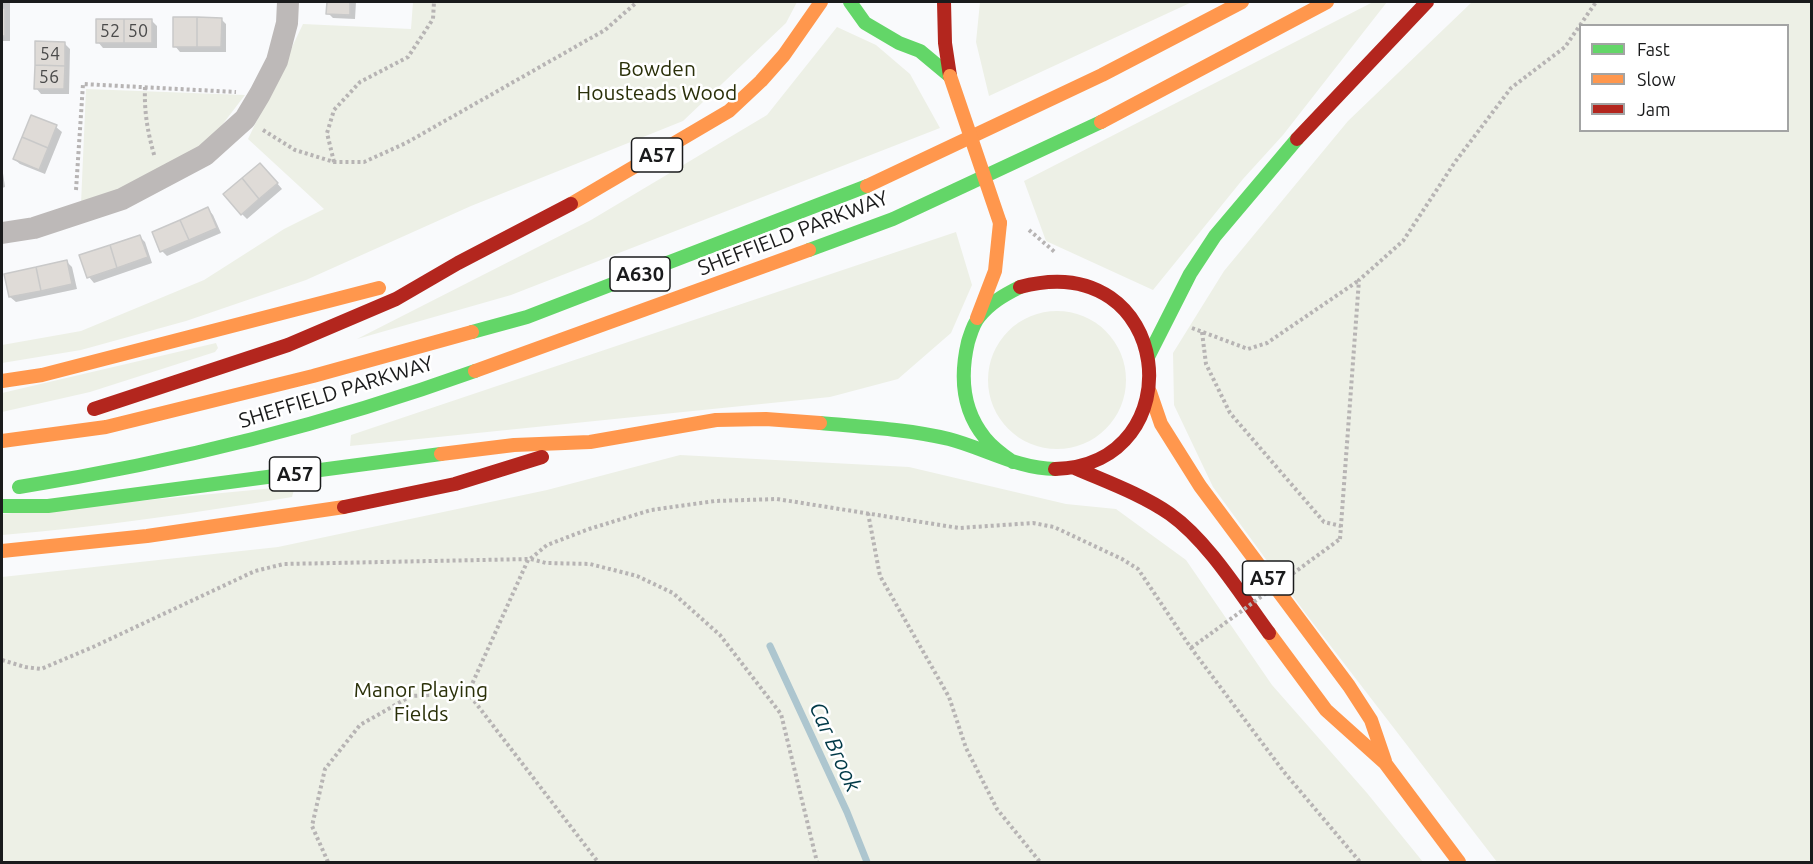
<!DOCTYPE html>
<html>
<head>
<meta charset="utf-8">
<style>
	body { margin:0 }
	#map { position:relative; width:1813px; height:864px; overflow:hidden; background:#f9fafc; font-family:Ubuntu,sans-serif }
	canvas { display:block }
	.frame { position:absolute; inset:0; border:3px solid #1a1b1c; pointer-events:none }
	.legend { position:absolute; left:1579px; top:24px; width:210px; height:108px; box-sizing:border-box; background:#fff; border:2px solid #a3a4a4; margin:0; padding:8px 10px; list-style:none; font-size:18px; color:#1a1b1c }
	.legend li { display:flex; align-items:center; gap:12px; height:30px }
	.legend b { width:30px; border:2px solid #a3a4a4 }
</style>
</head>
<body>
<div id="map">
<canvas width="1813" height="864"></canvas>
<div class="frame"></div>
<ul class="legend">
<li><b style="height:8px;background:#63d668"></b>Fast</li>
<li><b style="height:8px;background:#ff974d"></b>Slow</li>
<li><b style="height:8px;background:#b3261e"></b>Jam</li>
</ul>
</div>
<script>
const c = document.querySelector('canvas').getContext('2d');
c.lineJoin = 'round';
function paint(path, color) {
  c.fillStyle = color;
  c.fill(path, 'evenodd');
}
function trace(path, color, width, dash) {
  c.strokeStyle = color;
  c.lineWidth = width;
  c.lineCap = dash ? 'butt' : 'round';
  c.setLineDash(dash || []);
  c.stroke(path);
}
function label(font, color, halo, rows, align = 'center') {
  c.font = font + ' Ubuntu,sans-serif';
  c.lineWidth = 5;
  c.setLineDash([]);
  c.textBaseline = 'middle';
  c.strokeStyle = halo;
  c.fillStyle = color;
  for (const [text, x, y, turn = 0] of rows) {
    c.save();
    c.translate(x, y);
    c.rotate((+turn || 0) * Math.PI / 180);
    c.textAlign = isNaN(turn) ? turn : align;
    if (halo) c.strokeText(text, 0, 0);
    c.fillText(text, 0, 0);
    c.restore();
  }
}
const green = new Path2D(`
	M413,2H797L786,23L683,121L471,206L306,280L186,321L81,350L2,363V345L81,331L204,280L284,229L324,209L248,139L303,24L411,29Z
	M980,2H1192L989,96L976,42Z
	M1373,2H1387L1283,135L1243,179L1153,290L1046,241L1024,181Z
	M1472,2H1811V862H1497L1306,614L1213,487L1174,405L1173,353L1224,271L1348,121ZM1580,26H1788V130H1580Z
	M837,27L876,45L910,74L940,128L511,295L357,339L591,220L767,115Z
	M86,89L245,95L206,146L146,180L81,204Z
	M956,232L972,285L951,333L898,379L830,397L350,446L351,435Z
	M988 380a69 69 0 1 1 138 0a69 69 0 1 1-138 0Z
	M216,343L218,348L215,352L90,392L2,412V393Z
	M680,455L909,467L1066,504L1116,509L1186,560L1272,685L1367,793L1423,862H2V577L278,547L547,490Z
	M295,486L292,497C195,513 99,527 2,535V514Z`);
const shadow = new Path2D(`
	M2,2H10V41H2Z
	M328,2H356L355,19L333,18L328,13Z
	M221,19L226,24V52H180L175,46Z
	M152,21L157,26V48H103L98,42Z
	M65,44L70,49L69,94H41L36,88Z
	M56,127L62,132L45,174L20,164L14,159Z
	M2,166L5,187L2,188Z
	M266,170L282,189L247,219L242,214Z
	M208,209L213,215L221,233L167,256L162,251Z
	M139,236L145,242L152,263L94,283L89,277L81,256Z
	M67,262L72,267L77,289L16,302L10,297Z`);
const stream = new Path2D(`
	M770,646L847,812L867,862`);
const building = new Path2D(`
	M327,2H350V15L326,14Z
	M2,8H5V36H2Z
	M173,17H197V47H173Z
	M197,17L222,18L221,47H197Z
	M96,19H124V43H96Z
	M124,19H152V43H124Z
	M35,41L65,42V66L35,65Z
	M35,65L65,66L64,89H34Z
	M31,115L57,125L48,148L22,137Z
	M22,137L48,148L39,170L13,159Z
	M260,163L278,183L259,199L242,178Z
	M242,178L259,199L241,215L223,194Z
	M208,207L217,228L189,240L180,220Z
	M180,220L189,240L160,252L152,232Z
	M140,235L148,257L117,268L110,245Z
	M110,245L117,268L87,278L79,255Z
	M67,260L72,284L41,291L36,267Z
	M36,267L41,291L9,297L4,274Z`);
const path = new Path2D(`
	M145,87C144,113 148,134 155,158
	M263,130L295,150L334,162H364L406,143L605,30L637,2
	M334,162L327,133L334,110L360,82L408,57L433,19L434,2
	M76,190L83,84L236,92
	M1029,230L1056,253
	M1192,328L1248,349L1267,343L1358,281
	M1202,332L1206,364L1230,413L1324,522L1341,526
	M868,513L880,576L949,697L966,748L997,809L1040,862
	M1340,539L1359,280L1403,241L1455,162L1511,88L1565,47L1596,2
	M531,559L546,563L590,564L637,576L673,593L720,635L781,714L817,862
	M528,560L468,693L598,862
	M2,660L25,667L41,669L93,647L255,571L284,564L530,559L547,545L589,529L651,510L715,501L777,499L959,528L1033,523L1054,527L1122,559L1138,569L1191,648L1284,772L1360,862
	M328,862L312,826L325,769L360,725L411,696L468,693`);
const street = new Path2D(`
	M2,233L34,228L122,199L205,155L245,119L260,94L277,61L287,23L288,2`);
const fast = new Path2D(`
	M850,2L865,23L899,43L920,51L950,76
	M809,250L893,219L1101,122
	M472,332L527,317L867,186
	M1149,355L1190,274L1215,236L1297,139
	M820,423C863,427 907,429 949,439C984,448 1018,469 1055,469
	M1013,462C1003,455 993,448 985,438C962,410 960,376 968,342C971,333 973,324 979,317C990,303 1004,295 1020,287
	M19,487C177,462 325,425 475,371
	M2,506H48L441,454`);
const slow = new Path2D(`
	M1101,122L1327,2
	M867,186L1102,75L1242,2
	M571,204L729,111L761,81L784,55L821,2
	M977,318L995,271L1000,223
	M475,371L809,250
	M2,381L42,375L379,288
	M1150,392L1161,424L1200,486L1349,686L1371,720L1385,761
	M2,441L106,427L313,376L472,332
	M441,454L514,445L590,442L716,420L766,419L820,423
	M2,551L147,536L344,507
	M1269,633L1326,710L1385,763L1459,862`);
const jam = new Path2D(`
	M944,2L945,43L950,76
	M1297,139L1427,2
	M1020,287C1174,246 1196,465 1055,469
	M94,409L288,345L396,299L458,263L571,204
	M1075,468C1107,482 1141,494 1170,514C1208,541 1241,595 1269,633
	M344,507L455,484L542,457`);
const pathBridge = new Path2D(`
	M1191,648L1340,539`);
const slowBridge = new Path2D(`
	M950,76L1000,223`);
const numberNames = [
	["52",110,31],
	["50",138,31],
	["54",50,54],
	["56",49,77]
];
const shields = [
	[657,155,51],
	[640,274,60],
	[295,474,51],
	[1268,578,51]
];
const shieldNames = [
	["A57",657,155],
	["A630",640,274],
	["A57",295,474],
	["A57",1268,578]
];
const parkNames = [
	["Bowden",657,69],
	["Housteads Wood",657,93],
	["Manor Playing",421,690],
	["Fields",421,714]
];
const streetNames = [
	["SHEFFIELD PARKWAY",793,233,-21],
	["SHEFFIELD PARKWAY",336,392,-17]
];
const waterNames = [
	["Car Brook",835,747,66]
];
paint(green, '#edf0e6');
paint(shadow, '#0003');
trace(stream, '#adc6cf', 7);
paint(building, '#dfdbd7');
trace(building, '#c9c9c9', 1.5);
trace(path, '#b7b4b4', 4, [3, 3]);
trace(street, '#bdb9b8', 22);
trace(fast, '#63d668', 14);
trace(slow, '#ff974d', 14);
trace(jam, '#b3261e', 14);
trace(pathBridge, '#b7b4b4', 4, [3, 3]);
trace(slowBridge, '#ff974d', 14);
label('18px', '#4b4b4b', null, numberNames);
for (const [x, y, w] of shields) {
  const box = new Path2D();
  box.roundRect(x - w / 2, y - 17, w, 34, 4.5);
  c.fillStyle = '#fff';
  c.fill(box);
  trace(box, '#1a1b1c', 1.5);
}
label('bold 20px', '#1a1b1c', null, shieldNames);
label('21px', '#2a3009', '#fff', parkNames);
label('21px', '#1a1b1c', '#fff', streetNames);
label('italic 22px', '#003947', '#fff', waterNames);
</script>
</body>
</html>
